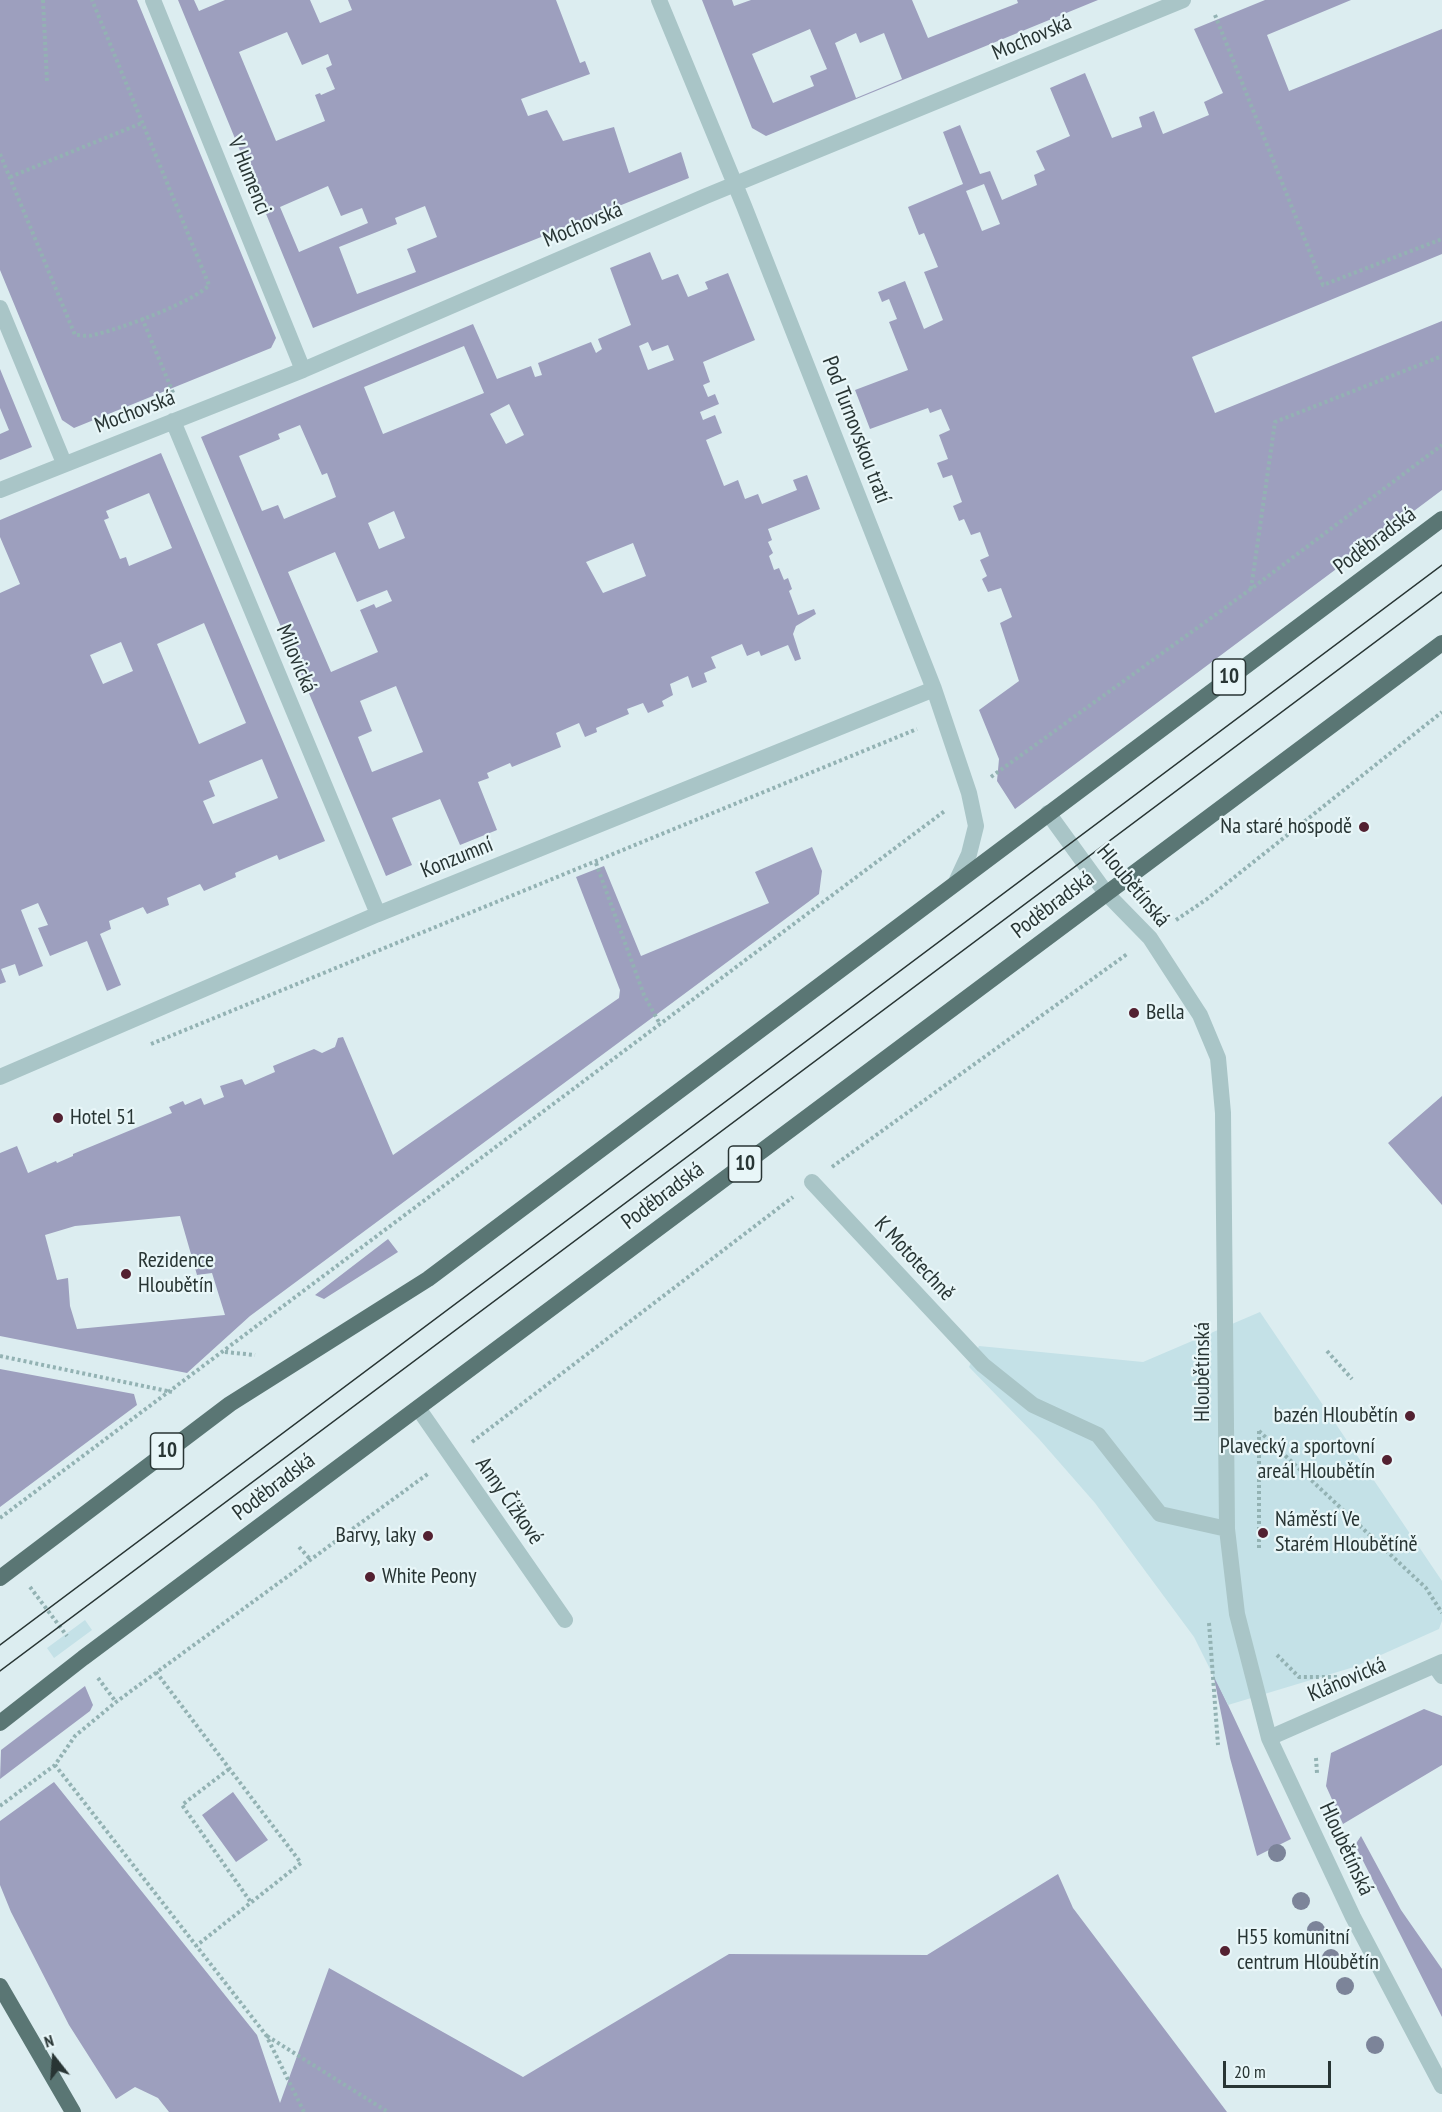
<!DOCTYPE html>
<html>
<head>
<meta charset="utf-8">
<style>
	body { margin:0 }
	#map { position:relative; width:1442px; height:2112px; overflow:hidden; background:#dcedf0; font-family:"PT Sans Narrow",sans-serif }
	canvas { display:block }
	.north { position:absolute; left:24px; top:2028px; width:60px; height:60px; -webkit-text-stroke:4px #e8f6f8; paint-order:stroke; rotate:343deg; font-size:16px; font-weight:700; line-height:24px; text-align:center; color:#283534 }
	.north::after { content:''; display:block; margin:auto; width:21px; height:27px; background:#283534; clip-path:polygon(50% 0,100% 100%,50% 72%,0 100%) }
	.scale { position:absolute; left:1223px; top:2061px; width:108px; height:27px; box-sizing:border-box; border:3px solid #283534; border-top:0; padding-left:8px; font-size:18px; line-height:21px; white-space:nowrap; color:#283534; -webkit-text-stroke:4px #e8f6f8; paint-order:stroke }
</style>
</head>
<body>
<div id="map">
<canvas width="1442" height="2112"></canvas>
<div class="north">N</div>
<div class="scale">20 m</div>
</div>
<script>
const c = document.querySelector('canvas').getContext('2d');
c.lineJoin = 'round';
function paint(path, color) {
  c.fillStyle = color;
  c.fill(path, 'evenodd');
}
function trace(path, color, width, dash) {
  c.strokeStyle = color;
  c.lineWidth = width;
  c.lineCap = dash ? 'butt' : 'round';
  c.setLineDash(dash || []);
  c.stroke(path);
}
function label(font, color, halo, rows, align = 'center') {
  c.font = font + ' "PT Sans Narrow",sans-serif';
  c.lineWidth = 4.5;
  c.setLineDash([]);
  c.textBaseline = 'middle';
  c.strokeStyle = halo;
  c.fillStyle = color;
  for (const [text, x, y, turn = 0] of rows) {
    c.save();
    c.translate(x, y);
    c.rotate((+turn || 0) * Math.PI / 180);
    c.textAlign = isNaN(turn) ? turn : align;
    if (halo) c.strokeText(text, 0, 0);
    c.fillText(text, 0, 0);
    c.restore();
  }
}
const green = new Path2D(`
	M0,0H137L276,338L271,348L74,428L62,420L0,270Z
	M178,0H194L199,11L225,0H310L320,23L352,10L348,0H556L580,63L585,61L590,74L521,99L528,116L547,110L563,141L614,127L629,173L681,152L689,178L313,328ZM287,32L302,65L328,54L332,65L326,68L335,89L321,95L320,93L315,95L325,121L276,141L239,52ZM328,186L341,216L362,208L368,223L299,252L280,207ZM425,206L437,237L407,249L416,272L357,294L339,247L397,224L395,218Z
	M702,0H732L734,6L751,0H912L928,38L1018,3L1017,0H1098L766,136L752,128ZM810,29L827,69L810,76L814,86L773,103L752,54ZM856,33L860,43L884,33L902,79L856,98L835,43Z
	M1265,0H1351L1267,35L1289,91L1442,29V254L1192,357L1215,413L1442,321V490L1015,809L997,781L999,759L979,710L1019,681L1000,623L1012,617L1001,588L988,592L982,579L987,576L980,560L989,556L980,532L971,535L964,519L959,521L953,506L962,502L952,475L943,478L937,463L948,459L939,435L950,430L941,409L930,413L928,408L870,429L855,390L908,370L889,322L897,319L889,299L882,302L878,292L905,281L924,329L943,320L924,272L938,267L924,233L919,235L908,207L963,184L943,132L960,125L980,174L990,171L1002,200L1037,185L1034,175L1045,170L1036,151L1070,136L1050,88L1085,73L1112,138L1142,127L1139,117L1154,111L1163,134L1209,115L1204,102L1223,93L1194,29ZM984,184L1000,224L982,231L966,191Z
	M650,252L662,280L678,274L688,297L708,289L705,282L728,273L755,340L703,362L710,382L703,385L708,397L715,394L719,404L700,412L703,420L715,415L722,433L706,440L724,486L738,480L745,499L758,494L762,504L797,490L793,480L807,475L820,509L768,529L772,540L768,542L773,553L769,556L774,570L779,568L784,580L788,578L792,589L789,591L798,615L814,609L816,614L796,626L793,634L801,659L795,661L788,645L761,656L759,651L747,656L742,644L711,657L716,668L704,673L707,682L692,688L688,676L670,684L673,695L662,701L664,706L648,713L643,703L627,709L629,714L596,728L597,732L585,737L579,723L556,733L561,747L512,767L510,763L487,773L489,778L478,782L497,830L460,845L440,799L392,818L412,865L386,876L201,437L473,324L497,379L531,366L535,377L542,375L538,363L591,342L596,353L602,349L598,339L631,325L610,268ZM648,342L652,351L668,345L674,360L648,370L639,346ZM464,346L484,393L383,434L364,387ZM509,404L524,435L506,444L490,414ZM300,425L322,475L327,473L336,497L284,519L278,505L262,511L239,456L280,439L278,434ZM394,511L405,538L379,549L368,523ZM633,543L646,576L603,593L586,562ZM335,552L357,602L387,590L392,601L376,608L374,604L360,610L378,652L331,672L288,572ZM396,686L423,752L372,772L358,737L372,731L360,701Z
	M0,369L32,447L0,460V434L9,430L0,408Z
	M161,453L325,841L279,860L277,855L235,873L236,877L204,891L200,884L167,898L169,905L147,914L143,907L109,921L111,929L100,934L121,985L107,991L87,941L50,956L38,928L48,925L38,903L21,910L43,966L19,976L15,964L1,969L6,982L0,984V593L20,584L0,537V520ZM149,493L172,548L129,566L126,557L120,559L104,520L109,518L106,511ZM204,623L246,723L199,744L157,644ZM121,642L133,671L103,684L90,655ZM262,759L278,798L213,824L203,801L215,796L209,781Z
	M812,847L822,871L819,894L250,1316L187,1373L0,1336V1153L17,1146L28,1173L56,1161L57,1163L73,1156V1154L172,1113L169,1107L183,1101L185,1105L201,1098L204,1105L224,1097L220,1086L242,1079L245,1085L275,1072L273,1066L314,1049L322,1053L335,1047L338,1038L343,1037L393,1155L619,998L620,990L576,877L604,866L641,956L769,903L755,872ZM180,1216L197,1275L212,1273L225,1315L77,1329L70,1306L68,1278L57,1280L45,1235L75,1226Z
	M1442,1096V1205L1388,1143Z
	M388,1239L398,1252L324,1299L315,1295Z
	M0,1369L134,1394L137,1405L0,1507Z
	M1213,1673L1291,1839L1257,1856L1230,1758Z
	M85,1686L93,1705L90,1711L0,1779L1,1750Z
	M1424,1709L1442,1716V1765L1343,1824L1326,1786L1331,1753Z
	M54,1782L257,2035L280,2103L329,1968L523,2077L729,1954L927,1955L1058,1874L1073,1908L1227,2112H169L158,2098L135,2087L116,2099L69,2025L11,1912L0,1885V1821Z
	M233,1792L268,1840L236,1862L202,1815Z
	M1361,1836L1401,1910L1442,1969V2017L1355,1845Z`);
const plaza = new Path2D(`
	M1260,1312L1442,1581V1621L1439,1629L1354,1667L1228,1705L1194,1637L1095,1503L1039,1439L969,1367L979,1346L1143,1362Z
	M85,1620L92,1630L54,1658L47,1648Z`);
const path = new Path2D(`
	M43,0L47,81
	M1215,15L1323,285L1442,239
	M0,154L75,335C81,335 88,337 93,335C118,330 194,302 209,285L92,0
	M10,177L142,123
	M142,318L174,395
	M1251,589L1275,422L1442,356
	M991,777L1251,589L1442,445
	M596,863L644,995L660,1024
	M1176,920L1207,899L1442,712
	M151,1044L917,729
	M832,1167L1127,954
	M1327,1351L1352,1379
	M225,1352L255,1355
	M0,1356L172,1392
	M1259,1431L1426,1588L1442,1613
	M472,1442L793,1197
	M0,1518L946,810
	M299,1547L310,1559
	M1259,1548V1431
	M30,1587L67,1636
	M1209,1623L1218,1745
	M1277,1655L1299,1677H1338
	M156,1672L301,1863L196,1946
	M98,1678L116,1702
	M1316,1758L1317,1773
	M229,1769L182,1805L250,1901
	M0,1806L55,1765
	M267,2036L388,2112
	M304,2112L266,2035L55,1765L75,1736L116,1702L429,1473`);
const service = new Path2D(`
	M1435,1666L1442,1676`);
const minor = new Path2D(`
	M153,0L303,370
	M659,0L744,206L934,689L969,793L976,826L969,854L956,882
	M0,308L64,463
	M173,421L378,914
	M0,490L303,370L706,196L1183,0
	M1048,813L1106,893L1150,938L1200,1015L1218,1058L1223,1113L1227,1529L1237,1614L1269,1738L1353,1917L1442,2086
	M0,1077L378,914L934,689
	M812,1182L983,1365L1033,1405L1098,1435L1160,1514L1227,1529
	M418,1408L565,1620
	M1269,1738L1442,1662`);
const primary = new Path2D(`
	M0,1578L230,1404L428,1279L1442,519
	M0,1723L83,1658L1442,643
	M0,1986L73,2112`);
const tram = new Path2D(`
	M0,1645L1442,565
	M0,1671L1442,592`);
const trees = [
	[1277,1853],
	[1301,1901],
	[1316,1930],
	[1331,1958],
	[1345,1986],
	[1375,2045]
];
const markers = [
	[1364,827,6,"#532131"],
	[1134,1013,6,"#532131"],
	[58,1118,6,"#532131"],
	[126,1274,6,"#532131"],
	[1410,1416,6,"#532131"],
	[1387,1460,6,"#532131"],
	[1263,1533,6,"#532131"],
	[428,1536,6,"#532131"],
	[370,1577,6,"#532131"],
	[1225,1951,6,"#532131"]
];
const shields = [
	[1229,677,33],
	[745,1164,33],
	[167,1451,33]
];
const shieldNames = [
	["10",1229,677],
	["10",745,1164],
	["10",167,1451]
];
const streetNames = [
	["Mochovská",1032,38,-23],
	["V Humenci",249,176,68],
	["Mochovská",583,225,-23],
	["Mochovská",135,412,-21],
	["Pod Turnovskou tratí",856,430,69],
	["Poděbradská",1375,541,-37],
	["Milovická",296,659,67],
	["Konzumní",457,858,-22],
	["Hloubětínská",1133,886,50],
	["Poděbradská",1053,905,-37],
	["Poděbradská",663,1196,-37],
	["K Mototechně",914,1259,47],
	["Hloubětínská",1203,1372,-90],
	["Poděbradská",274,1487,-37],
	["Anny Čížkové",509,1501,55],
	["Klánovická",1347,1680,-23],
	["Hloubětínská",1346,1849,65]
];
const poiNames = [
	["Na staré hospodě",1352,827,"right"],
	["Bella",1146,1013],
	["Hotel 51",70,1118],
	["Rezidence",138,1261],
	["Hloubětín",138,1286],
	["bazén Hloubětín",1398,1416,"right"],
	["Plavecký a sportovní",1375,1447,"right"],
	["areál Hloubětín",1375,1472,"right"],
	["Náměstí Ve",1275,1520],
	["Starém Hloubětíně",1275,1545],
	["Barvy, laky",416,1536,"right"],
	["White Peony",382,1577],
	["H55 komunitní",1237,1938],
	["centrum Hloubětín",1237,1963]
];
paint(green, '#9d9fbe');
paint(plaza, '#c4e1e7');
trace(path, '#93b2b3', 4, [3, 3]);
trace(service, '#a9c5c7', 16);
trace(minor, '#a9c5c7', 16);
trace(primary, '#5a7674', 16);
trace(tram, '#283534', 1.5);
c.fillStyle = '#7c8499';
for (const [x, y] of trees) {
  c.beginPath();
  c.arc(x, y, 9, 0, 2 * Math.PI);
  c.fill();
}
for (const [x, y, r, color] of markers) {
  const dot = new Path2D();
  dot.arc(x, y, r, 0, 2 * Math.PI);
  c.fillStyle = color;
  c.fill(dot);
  trace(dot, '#e8f6f8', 2);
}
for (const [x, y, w] of shields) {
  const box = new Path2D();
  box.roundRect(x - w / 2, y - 18, w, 36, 4.5);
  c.fillStyle = '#e8f6f8';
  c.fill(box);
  trace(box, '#283534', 1.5);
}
label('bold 21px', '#283534', null, shieldNames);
label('22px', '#283534', '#e8f6f8', streetNames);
label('22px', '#283534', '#e8f6f8', poiNames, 'left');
</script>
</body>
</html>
